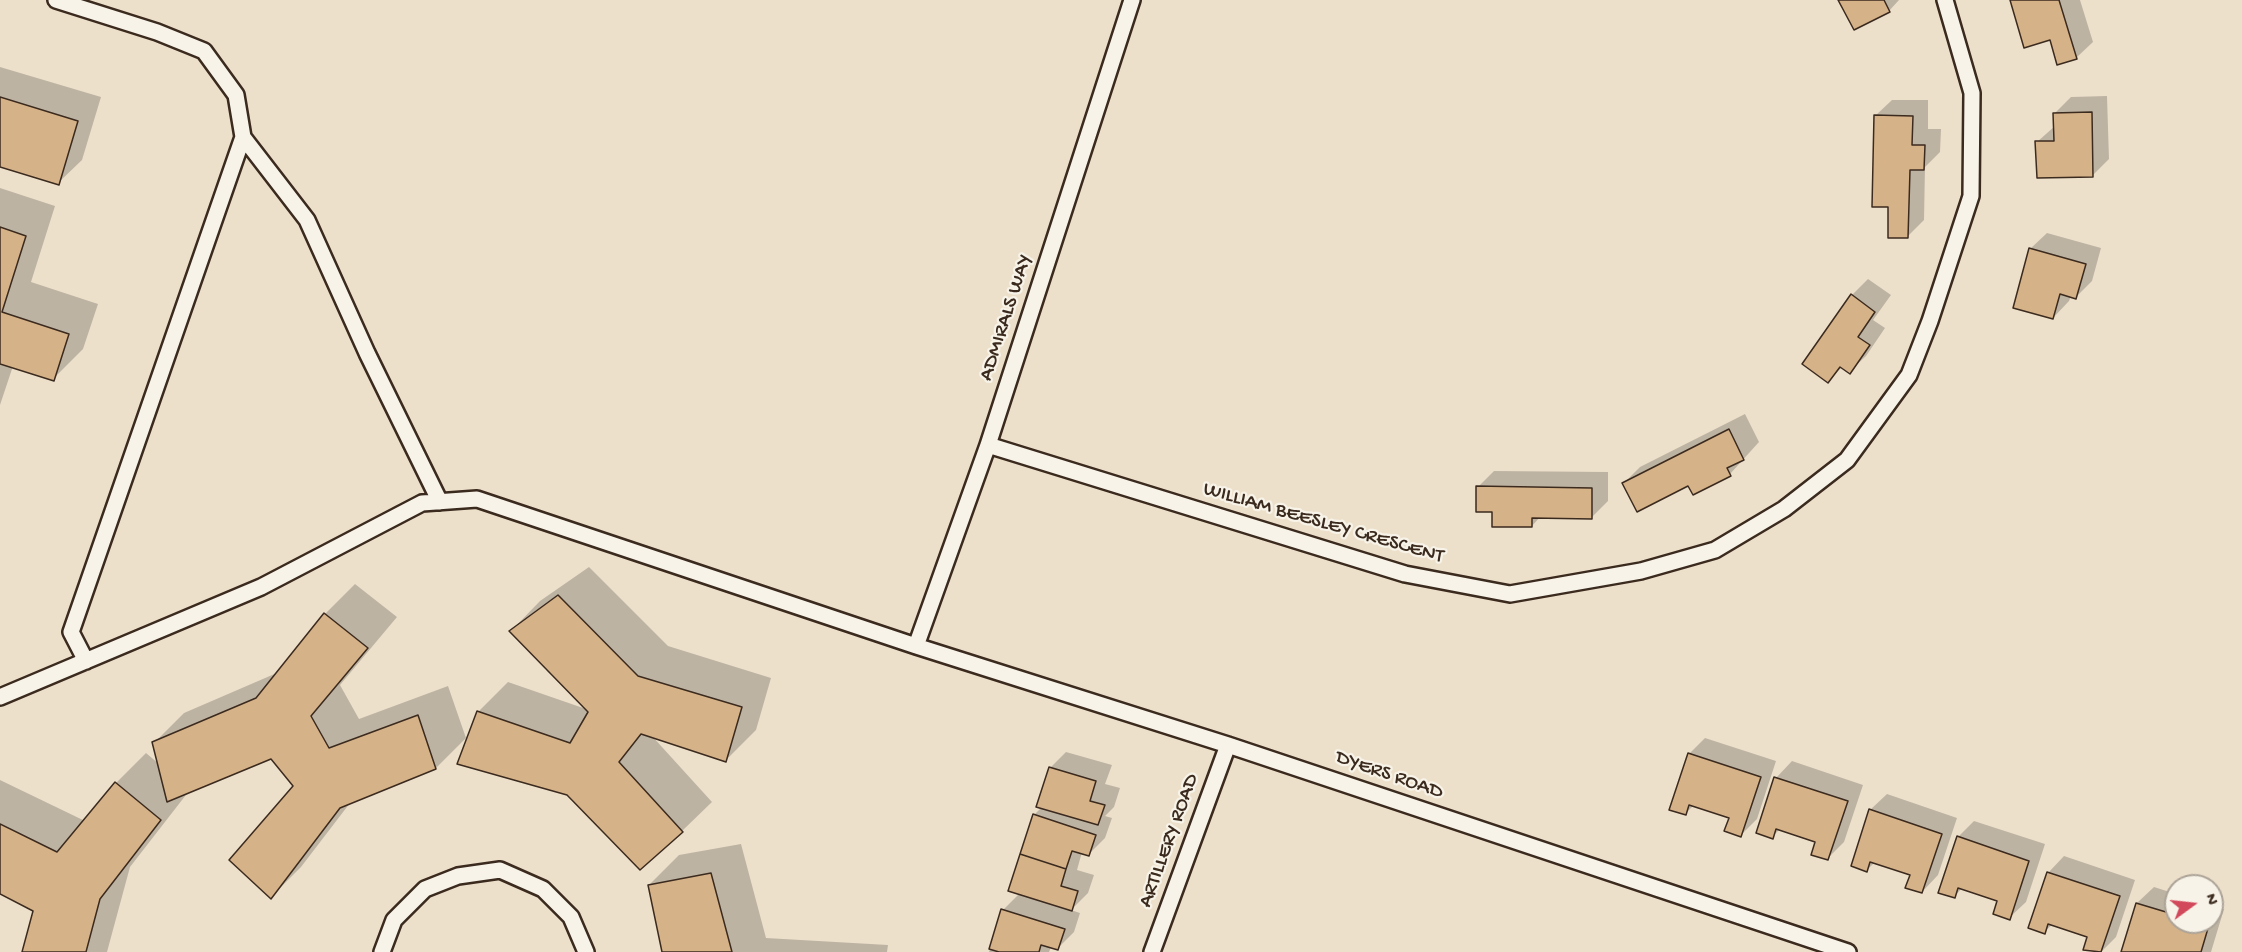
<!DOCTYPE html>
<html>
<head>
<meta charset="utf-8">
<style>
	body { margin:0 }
	#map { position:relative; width:2242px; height:952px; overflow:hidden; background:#ede0cb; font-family:"Gochi Hand",sans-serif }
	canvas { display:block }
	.north { position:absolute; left:2164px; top:874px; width:60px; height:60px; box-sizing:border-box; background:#f7f3e8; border:2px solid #aca397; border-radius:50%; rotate:75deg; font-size:16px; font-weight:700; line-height:24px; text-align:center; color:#3b2a1e }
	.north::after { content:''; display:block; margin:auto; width:21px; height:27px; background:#d1495b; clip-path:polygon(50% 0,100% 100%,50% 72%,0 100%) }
</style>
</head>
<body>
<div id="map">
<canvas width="2242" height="952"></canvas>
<div class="north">N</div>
</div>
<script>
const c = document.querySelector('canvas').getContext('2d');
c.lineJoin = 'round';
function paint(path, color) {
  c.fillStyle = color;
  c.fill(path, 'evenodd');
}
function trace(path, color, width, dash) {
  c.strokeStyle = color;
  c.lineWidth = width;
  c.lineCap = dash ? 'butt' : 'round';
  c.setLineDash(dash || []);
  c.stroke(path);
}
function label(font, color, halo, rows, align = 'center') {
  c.font = font + ' "Gochi Hand",sans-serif';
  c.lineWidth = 4.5;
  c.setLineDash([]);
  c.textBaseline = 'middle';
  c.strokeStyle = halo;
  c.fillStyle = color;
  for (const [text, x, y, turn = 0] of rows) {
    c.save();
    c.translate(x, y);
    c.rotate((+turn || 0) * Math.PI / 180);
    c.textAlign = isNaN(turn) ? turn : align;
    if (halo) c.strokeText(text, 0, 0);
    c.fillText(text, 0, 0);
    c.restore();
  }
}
const shadow = new Path2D(`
	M1840,0H1899L1889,11Z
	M2012,0H2080L2093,42L2076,58L2051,39Z
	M0,67L101,97L82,160L58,183L0,166Z
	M2107,96L2109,159L2093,175L2037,142L2055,126V113L2071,97Z
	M1892,100H1928V129H1941L1940,152L1925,167L1924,220L1907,237L1890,206L1875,116Z
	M0,188L55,206L31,282L98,304L83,349L53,379L13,366L0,405Z
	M2047,233L2101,248L2092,281L2076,297L2071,296L2069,301L2053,318L2030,249Z
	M1868,279L1891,295L1873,320L1885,328L1866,356L1849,372L1842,367L1828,381L1852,295Z
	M1745,414L1759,442L1730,474L1689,484L1624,483L1640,467Z
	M1494,471L1608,472V501L1591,518L1540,517L1532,526L1493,511L1478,487Z
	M589,567L668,646L771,678L756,730L726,760L652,736L712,802L682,831L568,794L478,712L508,682L586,709L511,631L540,601Z
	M355,584L397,617L340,685L359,719L448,686L466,738L436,768L350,803L301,867L271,897L295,786L272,757L189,791L130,867L107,952H23L35,910L0,893V780L85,821L116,783L146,753L159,764L154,743L184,713L279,672L325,614Z
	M1705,738L1776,761L1757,819L1741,835L1731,817L1694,805L1686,813L1689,754Z
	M1066,752L1112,765L1105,784L1120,788L1114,807L1105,816L1112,818L1105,838L1089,854L1082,852L1077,870L1094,875L1088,893L1071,910L1080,913L1074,932L1057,949L1051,947L1049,952H989L1003,910L1020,893L1034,815L1042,807L1050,768Z
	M1792,761L1863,785L1844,842L1827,859L1817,841L1780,829L1772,837L1776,778Z
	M1887,794L1957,818L1938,875L1922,892L1912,874L1875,862L1867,870L1870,810Z
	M1974,821L2045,844L2026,902L2009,918L1999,900L1962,888L1954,897L1958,837Z
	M741,844L766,938L888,945L887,952H663L649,885L679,855Z
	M2064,856L2135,880L2116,937L2101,952L2085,949L2089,936L2053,924L2044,932L2048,873Z
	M2154,887L2176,894V922H2212V905L2224,909L2211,952H2122L2137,903Z`);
const building = new Path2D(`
	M1838,0H1884L1890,12L1854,30Z
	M2010,0H2059L2077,59L2057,65L2050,40L2024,48Z
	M0,97L78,121L59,185L0,167Z
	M2092,112L2093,177L2037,178L2035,141H2054L2053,113Z
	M1874,115L1913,116L1912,145H1925L1924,170H1910L1908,238H1888V207H1872Z
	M0,227L26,236L2,312L69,334L54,381L0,364Z
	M2029,248L2086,264L2076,299L2060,294L2053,319L2013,308Z
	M1851,294L1875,312L1858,337L1870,345L1850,374L1840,367L1828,383L1802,364Z
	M1729,429L1744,460L1727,468L1731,476L1693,495L1688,486L1637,512L1622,483Z
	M1476,486L1592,488V519L1532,518V527H1492V512H1476Z
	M558,595L638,676L742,707L726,762L641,734L619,762L683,832L640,870L567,795L457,764L477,711L570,743L588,712L509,631Z
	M324,613L368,648L311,716L329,748L418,715L436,769L340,808L271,899L229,860L293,786L271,759L167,802L152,742L256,698Z
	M1688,753L1761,777L1741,837L1724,831L1729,818L1689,805L1686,815L1669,810Z
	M1049,767L1096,781L1090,801L1105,805L1098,825L1036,807Z
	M1774,777L1848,801L1828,860L1811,855L1815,842L1776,829L1773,839L1756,833Z
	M115,782L161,820L100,899L86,952H22L33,911L0,894V824L57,852Z
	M1869,809L1942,834L1922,893L1905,888L1910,875L1870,862L1867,872L1851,866Z
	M1033,814L1096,835L1089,856L1072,851L1066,869L1020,854Z
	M1957,836L2029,861L2010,920L1993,914L1997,901L1958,888L1955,898L1938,893Z
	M1020,854L1066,869L1061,886L1078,891L1072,911L1008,891Z
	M2047,872L2120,896L2101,952L2083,950L2087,937L2048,924L2045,934L2028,928Z
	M711,873L732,952H662L648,885Z
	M2136,903L2176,915V922H2199L2209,925L2201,952H2121Z
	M1001,909L1065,929L1058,950L1041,945L1039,952H999L989,949Z`);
const service = new Path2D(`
	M56,0L157,32L204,51L236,95L243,137L71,632L86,661
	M243,137L307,220L367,353L440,502
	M988,445L1405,574L1510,594L1641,571L1715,550L1784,509L1847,460L1909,375L1930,321L1971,196L1972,93L1945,0
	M916,646L988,445L1132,0
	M0,697L261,587L422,503L477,499L916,646L1228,745L1848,952
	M382,952L394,920L425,889L458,876L500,870L543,889L571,917L586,952
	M1152,952L1228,745`);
const streetNames = [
	["ADMIRALS WAY",1007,318,-72],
	["WILLIAM BEESLEY CRESCENT",1323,524,16],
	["DYERS ROAD",1389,776,19],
	["ARTILLERY ROAD",1170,841,-70]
];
paint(shadow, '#0003');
paint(building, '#d6b288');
trace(building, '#3b2a1e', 1.5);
trace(service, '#3b2a1e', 20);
trace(service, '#f7f3e8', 15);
label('21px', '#3b2a1e', '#f7f3e8', streetNames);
</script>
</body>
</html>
